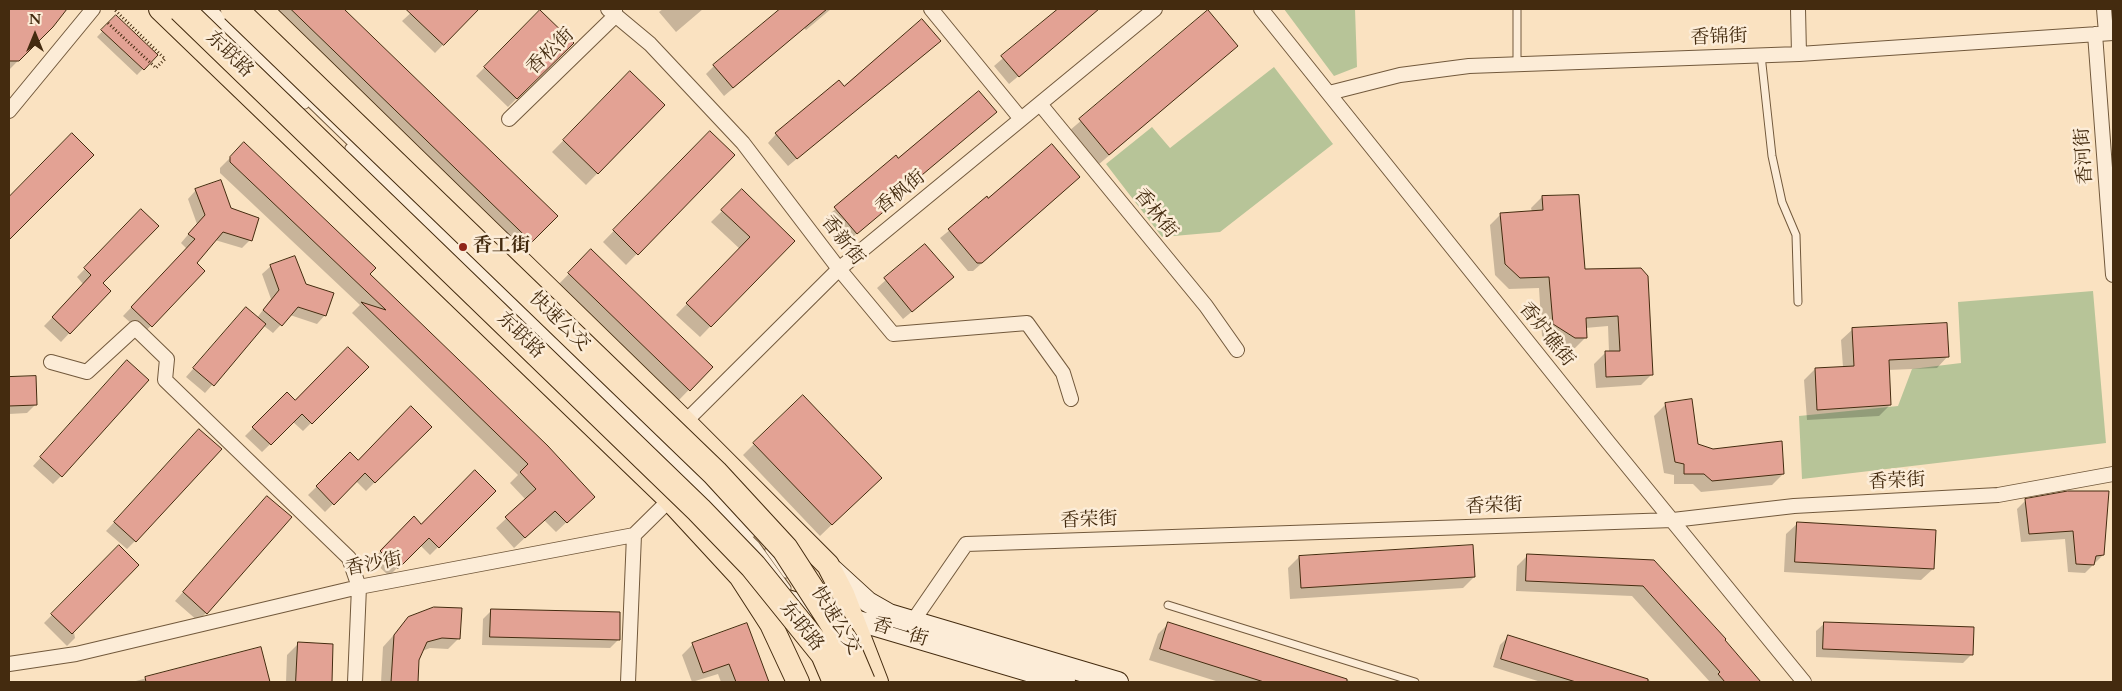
<!DOCTYPE html>
<html>
<head>
<meta charset="utf-8">
<style>
	body { margin:0 }
	#map { position:relative; width:2122px; height:691px; overflow:hidden; background:#fae2c1; font-family:Cardo,serif }
	canvas { display:block }
	.frame { position:absolute; inset:0; border:10px solid #442b0f; pointer-events:none }
	.north { position:absolute; left:10px; top:10px; width:50px; height:50px; -webkit-text-stroke:4px #fcecd7; paint-order:stroke; rotate:0deg; font-size:14px; font-weight:700; line-height:20px; text-align:center; color:#442b0f }
	.north::after { content:''; display:block; margin:auto; width:18px; height:22px; background:#442b0f; clip-path:polygon(50% 0,100% 100%,50% 72%,0 100%) }
</style>
</head>
<body>
<div id="map">
<canvas width="2122" height="691"></canvas>
<div class="frame"></div>
<div class="north">N</div>
</div>
<script>
const c = document.querySelector('canvas').getContext('2d');
c.lineJoin = 'round';
function paint(path, color) {
  c.fillStyle = color;
  c.fill(path, 'evenodd');
}
function trace(path, color, width, dash) {
  c.strokeStyle = color;
  c.lineWidth = width;
  c.lineCap = dash ? 'butt' : 'round';
  c.setLineDash(dash || []);
  c.stroke(path);
}
function label(font, color, halo, rows, align = 'center') {
  c.font = font + ' Cardo,"Noto Serif SC",serif';
  c.lineWidth = 5;
  c.setLineDash([]);
  c.textBaseline = 'middle';
  c.strokeStyle = halo;
  c.fillStyle = color;
  for (const [text, x, y, turn = 0] of rows) {
    c.save();
    c.translate(x, y);
    c.rotate((+turn || 0) * Math.PI / 180);
    c.textAlign = isNaN(turn) ? turn : align;
    if (halo) c.strokeText(text, 0, 0);
    c.fillText(text, 0, 0);
    c.restore();
  }
}
const green = new Path2D(`
	M1284,9H1355L1357,67L1334,76Z
	M1274,67L1333,144L1220,232L1162,237L1106,164L1152,127L1170,148Z
	M2093,291L2106,443L1802,479L1799,416L1898,406L1912,369L1961,363L1958,302Z`);
const shadow = new Path2D(`
	M9,9H58L62,13L52,26L9,70Z
	M268,9H342L556,216L520,252Z
	M415,9H478L435,53L402,21Z
	M663,9H703L676,32L659,12Z
	M797,9H831L806,30L804,28L724,96L706,74L714,66Z
	M1060,9H1099L1009,84L994,66Z
	M540,12L573,43L508,107L476,76Z
	M1208,12L1237,46L1098,165L1069,131Z
	M116,17L156,55L137,75L97,37Z
	M931,49L788,166L768,143L776,134L843,88Z
	M630,73L664,105L586,185L552,152Z
	M995,112L915,181L908,191L848,241L827,216L898,160Z
	M710,132L733,155L626,265L603,242Z
	M244,144L368,274L583,507L556,532L544,520L514,548L496,528L526,500L510,483L518,475L352,313L360,305L220,173V168Z
	M1070,186L973,271H968L940,238L988,199Z
	M196,190L230,209L250,240L242,248L215,240L195,263L203,271L143,334L123,316L187,249L181,243L197,224L188,199Z
	M742,191L793,241L700,337L676,315L740,249L711,222Z
	M1542,197L1584,270L1641,269L1652,374L1641,385L1596,388L1594,364L1606,352H1609L1608,326L1585,328L1586,337L1575,348L1563,349L1542,336L1539,288L1509,289L1495,275L1490,225L1501,214L1532,212L1531,208Z
	M141,211L101,283L109,291L61,342L44,326L84,285L77,277Z
	M925,245L944,285L903,319L877,288Z
	M591,251L711,367L678,401L558,285Z
	M271,266L305,285L325,315L317,324L290,315L273,333L264,326L205,393L186,377L246,308L257,318L271,299L262,274Z
	M1853,329L1948,356L1937,368L1888,370L1890,405L1879,416L1807,420L1804,380L1815,369L1843,367L1841,340Z
	M367,367L303,431L293,422L262,452L245,436L287,394L295,402Z
	M119,371L61,476L53,484L33,466Z
	M9,378H35V405L27,413L9,414Z
	M1665,405L1697,444L1783,474L1772,485L1701,492L1693,484H1674V475L1664,473L1654,416Z
	M430,427L366,491L356,481L325,512L308,495L350,454L358,462Z
	M191,439L135,541L127,549L106,531Z
	M754,444L869,489L820,536L743,455Z
	M494,491L430,555L420,545L389,576L372,560L414,518L421,526Z
	M2068,492L2103,555L2085,573L2068,572L2065,539L2021,542L2017,509L2026,500Z
	M259,506L206,613L198,621L175,601Z
	M1798,523L1933,569L1921,580L1784,572L1786,534Z
	M119,547L69,604L75,638L67,646L44,623Z
	M1527,556L1654,561L1759,682H1710L1632,596L1516,591L1517,566Z
	M1299,557L1474,577L1463,588L1290,599L1288,568Z
	M9,598L10,651L9,652Z
	M491,611L619,639L610,648L482,645L483,619Z
	M409,618L459,638L448,649L430,648L422,651L418,659L417,682H381L383,647Z
	M1169,623L1353,682H1219L1149,660L1158,634Z
	M1825,623L1972,654L1963,663L1816,657V631Z
	M746,625L768,682H721L718,674L692,682L682,655L693,644Z
	M1508,637L1654,682H1541L1493,667L1500,645Z
	M298,644L332,645L330,682H286L287,655Z
	M260,649L268,682H132Z`);
const building = new Path2D(`
	M9,9H67L53,27L19,61H9Z
	M291,9H344L558,216L532,242Z
	M406,9H479L444,45Z
	M780,9H827L733,88L713,65Z
	M1058,9H1099L1019,77L1001,56Z
	M540,10L574,43L517,99L484,67Z
	M1208,10L1238,46L1109,155L1079,119Z
	M116,15L158,55L144,70L101,30Z
	M922,19L941,41L797,159L775,133L839,80L844,86Z
	M630,71L665,105L598,174L563,140Z
	M979,91L997,112L916,180L919,182L857,234L834,207L896,155L898,158Z
	M710,131L735,155L638,255L613,230Z
	M72,133L94,155L9,240V197Z
	M244,142L376,268L370,274L548,446L595,497L567,523L555,511L525,538L505,517L536,489L520,472L528,464L361,302L386,310L230,162V157Z
	M1052,144L1080,177L982,263H977L948,229L987,196L988,198Z
	M221,180L231,208L259,218L252,241L223,232L197,263L205,271L152,327L131,307L195,239L188,234L205,215L195,189Z
	M742,189L795,241L711,327L686,303L750,237L721,210Z
	M1579,195L1585,269L1641,268L1648,276L1653,375L1606,377L1605,351H1620L1618,316L1586,318L1587,338H1575L1553,324L1549,277L1520,278L1505,264L1500,213L1543,210L1542,196Z
	M141,209L159,226L103,283L111,291L70,334L52,317L91,275L84,268Z
	M925,244L954,277L912,312L884,278Z
	M591,249L713,367L690,391L568,273Z
	M295,256L306,284L334,293L326,316L298,307L282,326L263,310L279,290L270,265Z
	M246,307L266,324L214,386L193,368Z
	M1947,323L1949,357L1889,360L1891,405L1817,410L1815,368L1854,366L1852,328Z
	M348,347L369,367L312,424L302,414L271,445L252,427L287,392L295,400Z
	M127,360L149,380L62,477L40,457Z
	M36,376L37,405L9,406V377Z
	M803,395L882,478L832,525L753,443Z
	M1692,399L1698,444L1713,449L1782,441L1784,474L1712,481L1704,474H1684V464L1675,462L1665,403Z
	M411,406L432,427L375,483L365,473L334,505L316,486L350,452L358,460Z
	M199,429L222,449L136,542L114,522Z
	M475,470L496,491L439,548L429,538L398,569L380,551L414,516L421,524Z
	M2068,491H2109L2104,555L2096,556L2094,565L2076,564L2073,531L2029,534L2025,499Z
	M267,496L292,517L207,614L183,592Z
	M1797,522L1936,530L1934,569L1795,562Z
	M119,545L139,565L72,634L51,614Z
	M1473,545L1475,577L1301,588L1299,556Z
	M1527,554L1654,560L1726,639L1725,640L1761,682H1725L1718,674L1720,672L1643,586L1526,581Z
	M434,607L462,608L460,639L442,638L427,642L419,660L418,682H391L394,635L408,617Z
	M491,609L620,612V640L490,637Z
	M1168,622L1347,679V682H1264L1160,649Z
	M1824,622L1974,627L1973,655L1823,649Z
	M747,623L769,682H736L729,664L703,673L692,643Z
	M1508,635L1648,679V682H1576L1501,659Z
	M298,642L333,644L332,682H296Z
	M261,647L270,682H146L145,677Z`);
const path = new Path2D(`
	M108,23L156,68L165,59L114,9`);
const lane = new Path2D(`
	M205,9L305,105
	M213,9L753,533
	M1761,55L1772,156L1782,202L1796,235L1798,302
	M1517,64V9
	M349,148L756,545L787,588
	M769,550L786,574
	M1168,605L1415,682`);
const street = new Path2D(`
	M608,9L650,44L743,143L839,269L893,334L1027,323L1063,373L1071,399
	M931,9L1021,119
	M1261,9L1608,442L1804,682
	M1798,9L1799,54
	M2104,9L2106,33
	M2095,34L2113,275
	M1329,93L1400,75L1469,66L1799,54L2113,33
	M1040,104L1206,306L1237,350
	M9,111L93,9
	M509,119L615,16V9
	M51,362L87,372L135,328L167,359L165,380L349,558L359,587L355,682
	M685,422L839,269L1155,9
	M913,621L966,544L1673,520L1794,506L1998,495L2113,474
	M9,664L76,654L359,587L634,535L709,461
	M628,682L634,535`);
const secondary = new Path2D(`
	M833,570L868,602L889,614L1118,682
	M774,596L1065,682`);
const primary = new Path2D(`
	M160,9L669,499L740,576L771,624L798,682
	M261,9L685,422L828,565L843,594L877,682`);
const highwayBridge = new Path2D(`
	M181,9L699,510L753,566L824,654L836,682
	M234,9L715,473L785,549L845,642L862,682`);
const markers = [
	[463,247,5,"#8f2418"]
];
const streetNames = [
	["香锦街",1719,38,-2],
	["香松街",551,52,-44],
	["东联路",229,55,44],
	["香河街",2085,156,-94],
	["香枫街",901,193,-39],
	["香林街",1155,214,51],
	["香新街",842,241,52],
	["快速公交",559,322,44],
	["香炉礁街",1546,335,51],
	["东联路",520,336,44],
	["香荣街",1897,482,-3],
	["香荣街",1494,507,-2],
	["香荣街",1089,521,-2],
	["香沙街",374,565,-11],
	["快速公交",835,621,58],
	["东联路",801,627,51],
	["香一街",900,633,17]
];
const poiNames = [
	["香工街",473,247]
];
paint(green, '#b7c498');
paint(shadow, '#0003');
paint(building, '#e3a294');
trace(building, '#442b0f', 1);
trace(lane, '#72593c', 9);
trace(street, '#72593c', 16);
trace(secondary, '#442b0f', 22);
trace(primary, '#442b0f', 24);
trace(path, '#442b0f', 3, [1, 2.5]);
trace(lane, '#fcecd7', 7);
trace(street, '#fcecd7', 14);
trace(secondary, '#fcecd7', 20);
trace(primary, '#fae2c1', 22);
trace(highwayBridge, '#442b0f', 28, []);
trace(highwayBridge, '#fae2c1', 26);
for (const [x, y, r, color] of markers) {
  const dot = new Path2D();
  dot.arc(x, y, r, 0, 2 * Math.PI);
  c.fillStyle = color;
  c.fill(dot);
  trace(dot, '#fcecd7', 2);
}
label('19px', '#442b0f', '#fcecd7', streetNames);
label('bold 19px', '#442b0f', '#fcecd7', poiNames, 'left');
</script>
</body>
</html>
